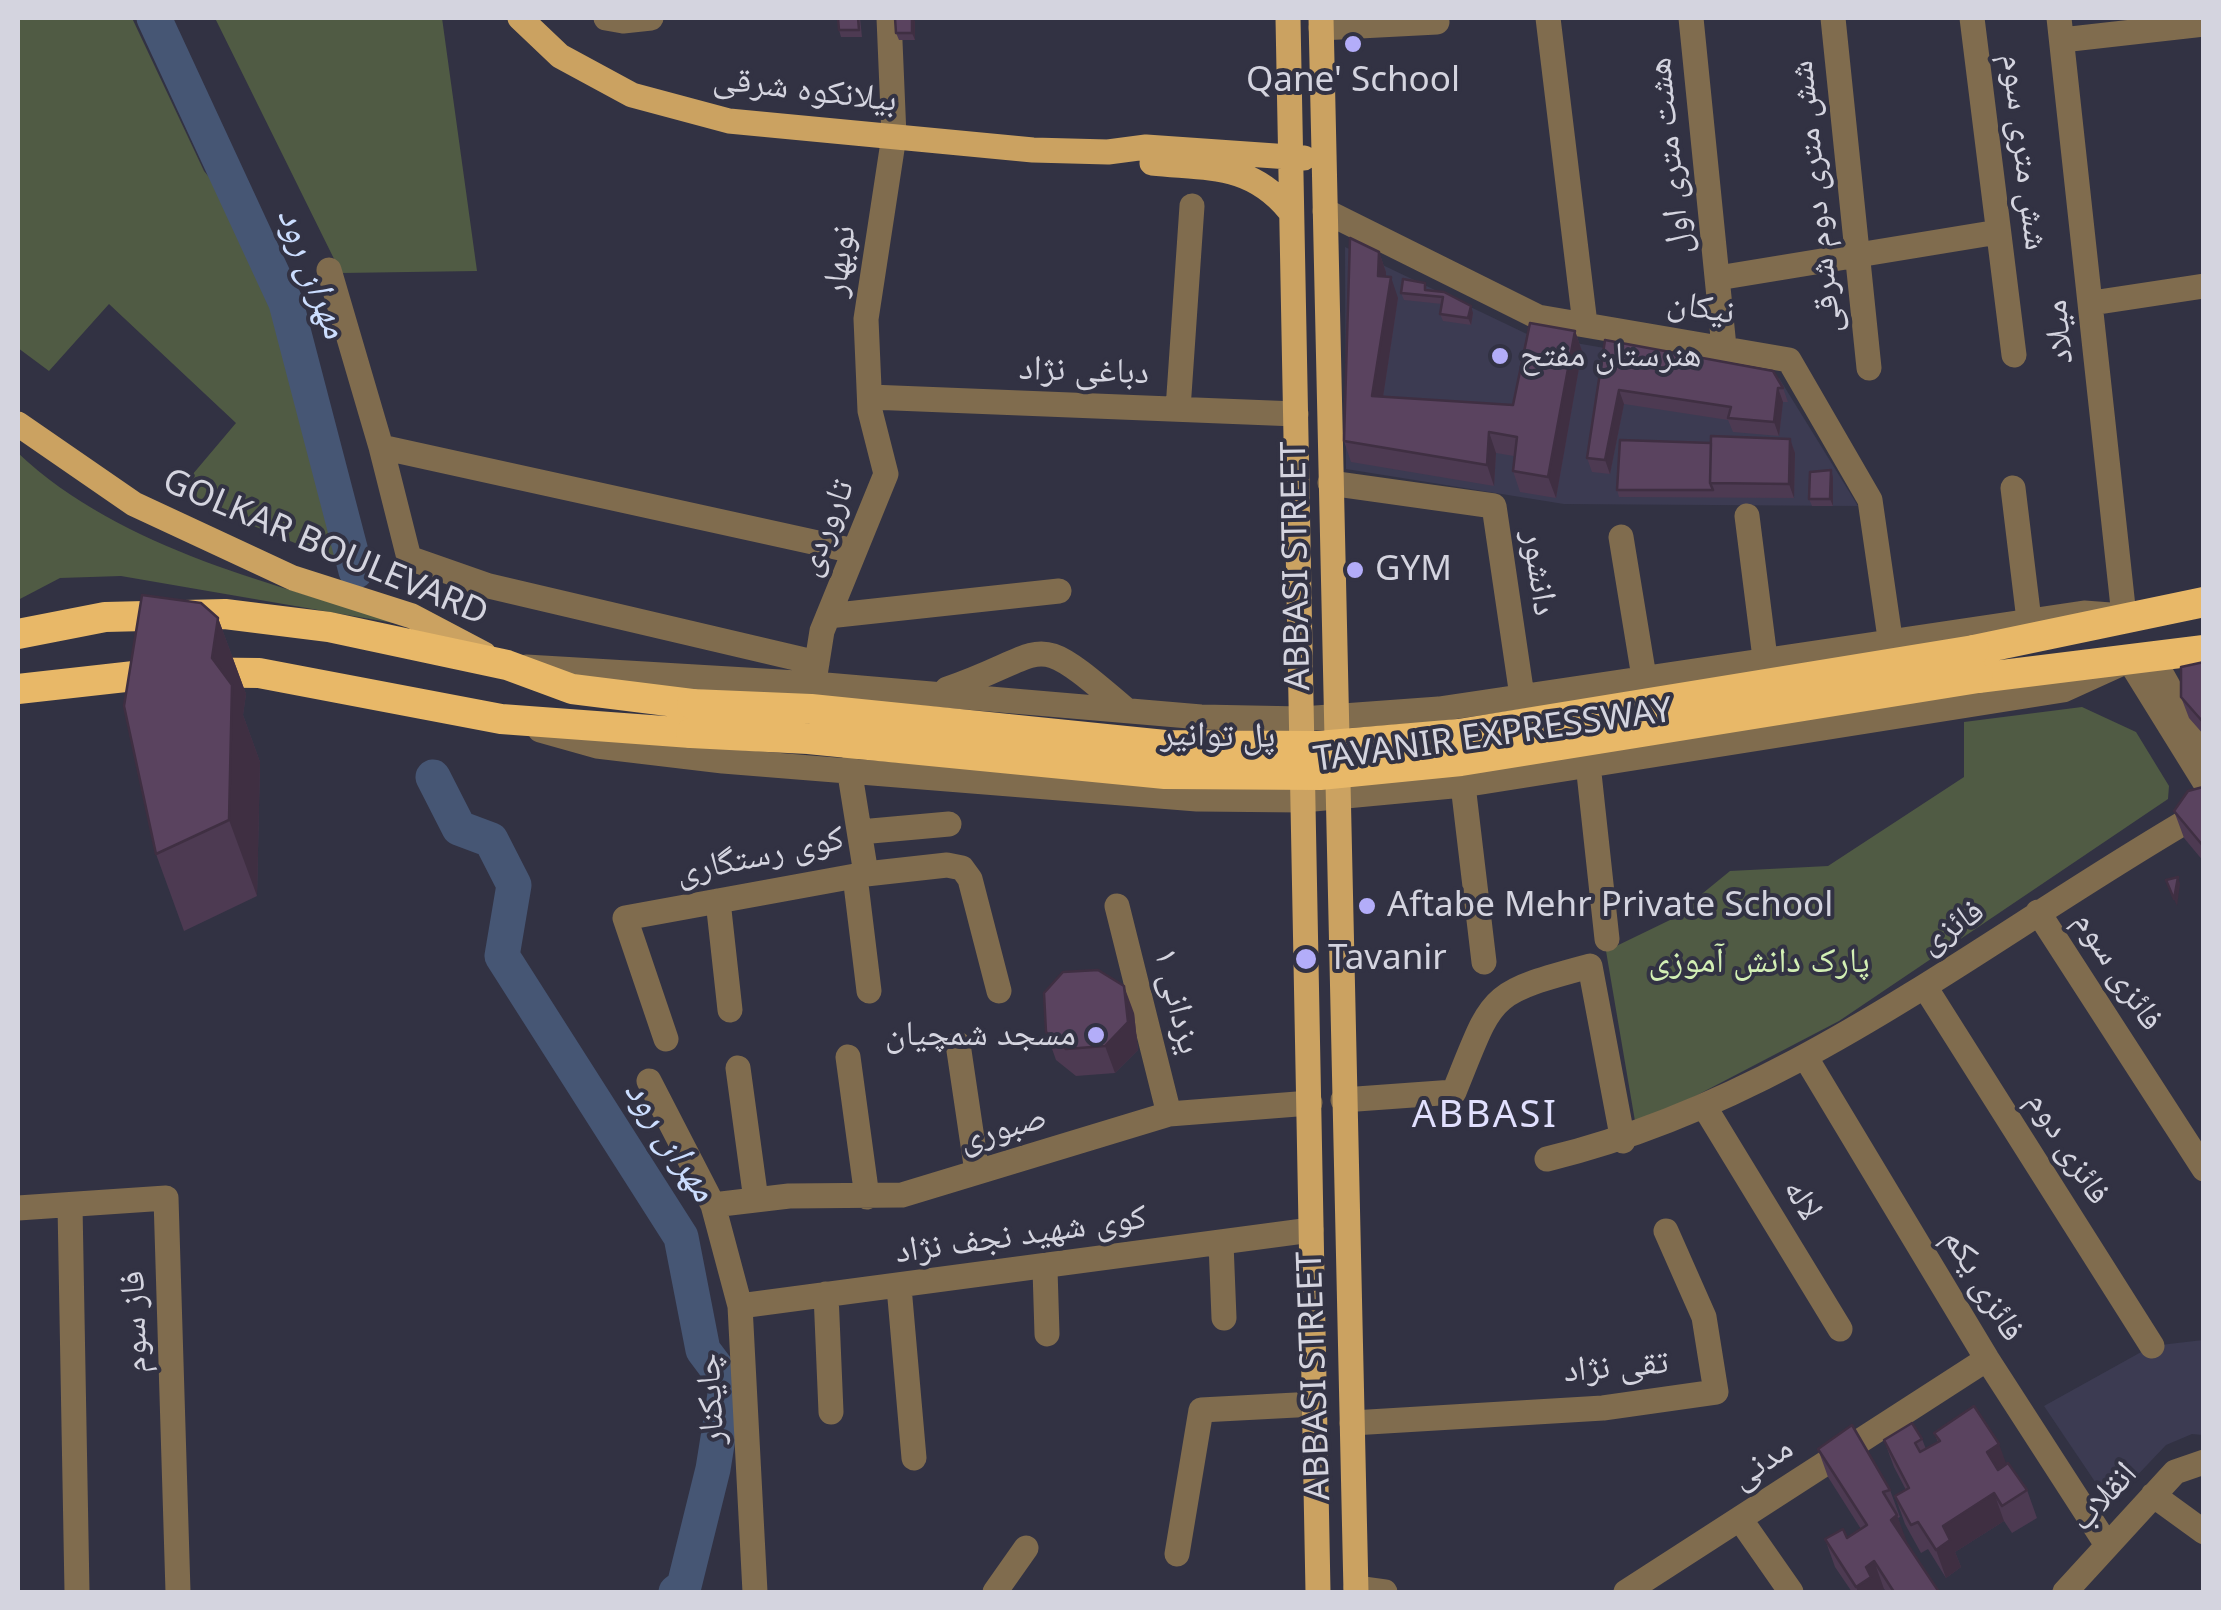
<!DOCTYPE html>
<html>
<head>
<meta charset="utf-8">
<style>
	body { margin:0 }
	#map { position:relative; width:2221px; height:1610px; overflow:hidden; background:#323243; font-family:"Noto Sans",sans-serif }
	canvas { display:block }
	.frame { position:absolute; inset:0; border:20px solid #d4d4df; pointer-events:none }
</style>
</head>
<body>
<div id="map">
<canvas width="2221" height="1610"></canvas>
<div class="frame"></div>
</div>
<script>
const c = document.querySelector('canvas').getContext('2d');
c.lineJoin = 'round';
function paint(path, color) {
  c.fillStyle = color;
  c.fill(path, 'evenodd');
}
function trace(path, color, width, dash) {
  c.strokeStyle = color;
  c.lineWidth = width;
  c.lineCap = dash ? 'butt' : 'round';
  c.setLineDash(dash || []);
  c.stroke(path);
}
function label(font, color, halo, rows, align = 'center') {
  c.font = font + ' "Noto Sans","Noto Naskh Arabic",sans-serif';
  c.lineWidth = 8;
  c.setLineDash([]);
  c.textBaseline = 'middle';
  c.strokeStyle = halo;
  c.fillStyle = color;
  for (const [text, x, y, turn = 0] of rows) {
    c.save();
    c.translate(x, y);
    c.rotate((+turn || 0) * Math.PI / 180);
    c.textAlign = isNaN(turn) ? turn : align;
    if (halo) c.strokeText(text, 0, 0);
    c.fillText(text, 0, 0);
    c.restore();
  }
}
const built = new Path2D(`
	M1345,247L1529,335L1779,378L1858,506L1564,504L1346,469Z
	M2203,1340V1435L2192,1434L2166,1445L2110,1504L2044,1406L2152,1346Z`);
const green = new Path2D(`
	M18,18H132L204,171L253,231L341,562L176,494L236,423L109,304L49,371L18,348Z
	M215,18H442L477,271L341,273Z
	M18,453C122,551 278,585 411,626L121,576L60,578L18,600Z
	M2082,707L2136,732L2169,786L2168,799L1839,1021L1636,1127L1606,951L1670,920L1730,871L1828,866L1964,777V722Z`);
const river = new Path2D(`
	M154,18L286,303L356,571
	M433,777L459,828L491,840L514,885L502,956L681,1237L703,1350L727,1382L713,1469L684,1586L676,1592`);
const minor = new Path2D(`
	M606,18L623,21L651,18
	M1548,18L1585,324
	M1691,18L1724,347
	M1833,18L1869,368
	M1972,18L2014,355
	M1321,28L1437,22
	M2062,40L2204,24
	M1325,211L1538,317L1789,360L1870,500L1890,638
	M329,270L381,447
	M1718,278L1998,232
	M2092,303L2204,286
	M870,397L1296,414
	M1178,409L1192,206
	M1330,483L1494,506L1522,696
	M2013,488L2029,620
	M1747,516L1765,658
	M1621,537L1644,677
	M828,616L1059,591
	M2152,657L2204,750
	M817,663L489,586L409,558L381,447L854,551
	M526,667L814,684L1201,717L1302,719L1439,709L2084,613L2124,616L2059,18
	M815,675L822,631L886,474L870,411L866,319L894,136L889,18
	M947,689C1054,652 1028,626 1124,708
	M540,730L597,746L723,761L1197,799L1303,800L1463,785L2063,690L2129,660L2204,781
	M1588,764L1607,939
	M849,768L866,874
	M1463,785L1484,962
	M860,832L949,824
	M855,876L869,991
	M718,901L730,1010
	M1117,906L1169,1114
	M2038,912L2204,1169
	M1925,987L2152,1346
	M666,1039L625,918L866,874L947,865L962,868L970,879L999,991
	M958,1044L977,1172
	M848,1057L867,1197
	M1806,1058L1987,1359L2107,1545
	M738,1068L756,1200
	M649,1081L713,1205L740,1306L755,1592
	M1343,1100L1454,1092C1494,994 1485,994 1590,966L1623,1141
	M1704,1106L1840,1329
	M1547,1159C1793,1100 1988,935 2204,811
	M70,1205L77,1592
	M713,1205L789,1196L902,1195L1169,1114L1310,1103
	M18,1208L166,1198L178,1592
	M1221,1243L1224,1318
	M1045,1269L1047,1334
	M899,1287L914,1458
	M826,1294L831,1412
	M740,1306L1311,1230
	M1352,1423L1603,1408L1716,1392L1704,1317L1666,1231
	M2153,1495L2204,1532
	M1740,1519L1791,1592
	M1177,1554L1201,1410L1315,1404
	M1356,1588L1385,1592
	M995,1592L1026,1548
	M1626,1592L1987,1359
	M2065,1592L2175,1472L2204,1462`);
const major = new Path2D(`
	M520,18L560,56L632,95L729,121L1033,150L1108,152L1146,147L1304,158
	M1288,18L1318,1592
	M1321,18L1356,1592
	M1152,163C1208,169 1250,163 1289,210
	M18,424L134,504L293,578L412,616L484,654`);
const highway = new Path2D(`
	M18,634L105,617L225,614L329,627L507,665L572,689L692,704
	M1974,650L2204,602
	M1978,678L2204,650
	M18,689L170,672L259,673L501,719L691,733`);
const highwayBridge = new Path2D(`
	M692,704L811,709L1165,745L1318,746L1459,734L1974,650
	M691,733L808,739L1165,774L1320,775L1461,761L1978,678`);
const wall = new Path2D(`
	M860,18L862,37H841L839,30Z
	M915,21V40H899L896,33Z
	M1379,252L1386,272V277L1398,298L1383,397L1513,405L1575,331L1582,351L1556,498L1520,492L1513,471L1514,456L1496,453L1494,486L1351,462L1344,441Z
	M1428,290L1473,313L1471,325L1443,321L1440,314L1442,304L1404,300L1401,293Z
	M1605,340L1783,388L1788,402H1783L1779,436L1733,432L1728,420L1624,404L1610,474L1592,472L1587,458Z
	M1790,439L1795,453L1794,498L1619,497L1617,490L1711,443Z
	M1831,470L1833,477V506H1812L1809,499Z
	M218,618L246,694L243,715L260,762L257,896L184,931L156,854Z
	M2204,662V735L2189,718L2181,697Z
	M2203,787L2204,862L2184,838L2174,811Z
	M1134,1013L1138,1050L1115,1073L1076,1076L1056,1060L1046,1032Z
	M1934,1433L2006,1464L2027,1490L2037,1518L2012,1533L2004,1521L1955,1552L1961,1567L1946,1578L1928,1549L1921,1553L1905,1524L1895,1496L1906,1490L1894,1467L1884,1440L1922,1439L1926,1449L1938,1442Z
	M1818,1449L1890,1490L1900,1517L1898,1518L1906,1543L1939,1592H1887L1884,1589L1879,1592H1852L1835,1567L1825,1539L1847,1538L1861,1529L1828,1477Z`);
const shadedWall = new Path2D(`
	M912,18L915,21V40L912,33Z
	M1379,252L1386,272V297L1378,276Z
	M1391,277L1398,298L1380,417L1372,396Z
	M1471,306L1473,313L1471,325L1468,318Z
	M1575,331L1582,351L1556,498L1548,477Z
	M1778,388L1783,402L1779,436L1774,422Z
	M1619,390L1624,404L1610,474L1605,460Z
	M1489,432L1496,453L1494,486L1487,465Z
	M1790,439L1795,453L1794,498L1789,484Z
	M1831,470L1833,477V506L1830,499Z
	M218,618L246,694L243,715L260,762L257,896L229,820L212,658Z
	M2178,877L2180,884L2177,906L2174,899Z
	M1124,986L1134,1013L1138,1050L1115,1073L1105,1046Z
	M1999,1444L2009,1471L1997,1480L1987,1452Z
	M1994,1493L2004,1521L1955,1552L1961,1567L1946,1578L1936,1550L1943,1526Z
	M1897,1515L1907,1542L1901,1548L1891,1520Z
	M1874,1561L1884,1589L1879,1592H1858L1856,1587L1866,1567Z`);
const building = new Path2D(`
	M838,18H858L859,30H839Z
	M895,18H912V33H896Z
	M1350,238L1379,252L1378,276L1391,277L1372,396L1513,405L1530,323L1575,331L1548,477L1513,471L1517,437L1489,432L1487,465L1344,441Z
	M1403,279L1425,283V290L1444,292L1471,306L1468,318L1440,314L1443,297L1401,293Z
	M1605,340L1773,371L1783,388H1778L1774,422L1728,418L1731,407L1619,390L1605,460L1587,458Z
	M1711,436L1790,439L1789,484L1710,483Z
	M1620,440L1711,443L1710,483L1713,490H1617Z
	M1831,470L1830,499H1809L1810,472Z
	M142,595L201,603L218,618L212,658L232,685L229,820L156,854L124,706Z
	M2204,662V721L2203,722L2181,697V667Z
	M2203,787L2204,788V847L2174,811L2188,791Z
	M2178,877L2174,899L2166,880Z
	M1098,970L1124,986L1128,1022L1105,1046L1066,1049L1046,1032L1044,993L1063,972Z
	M1974,1406L1999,1444L1987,1452L1998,1470L2008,1463L2027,1490L2002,1506L1994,1493L1943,1526L1950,1540L1936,1550L1918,1522L1911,1525L1895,1496L1909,1488L1884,1440L1912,1423L1922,1439L1915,1443L1920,1452L1940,1441L1934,1433Z
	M1852,1425L1890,1490L1883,1492L1897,1515L1891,1520L1939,1592H1894L1874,1561L1866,1567L1871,1577L1856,1587L1825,1539L1843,1529L1847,1538L1867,1525L1818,1449Z`);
const markers = [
	[1353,44,10,"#b3adf9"],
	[1500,356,10,"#b3adf9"],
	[1355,570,10,"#b3adf9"],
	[1367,906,10,"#b3adf9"],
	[1306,959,12,"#b3adf9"],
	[1096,1035,10,"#b3adf9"]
];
const poiNames = [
	["Qane' School",1353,81,"center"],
	["هنرستان مفتح",1520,356],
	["GYM",1375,570],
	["Aftabe Mehr Private School",1387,906],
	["Tavanir",1328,959],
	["مسجد شمچیان",1076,1035,"right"]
];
const streetNames = [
	["بیلانکوه شرقی",805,90,7],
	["شش متری سوم",2024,152,83],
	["هشت متری اول",1670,156,-96],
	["شش متری دوم شرقی",1816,197,-96],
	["نوبهار",840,261,-82],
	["نیکان",1701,308,10],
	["میلاد",2059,332,-96],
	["دباغی نژاد",1084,371,2],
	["تاروردی",826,528,-68],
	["GOLKAR BOULEVARD",325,548,23],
	["ABBASI STREET",1297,566,-91],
	["دانشور",1539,573,82],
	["پل توانیر",1218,736,1],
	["TAVANIR EXPRESSWAY",1493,736,-8],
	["کوی رستگاری",760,856,-12],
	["فائزی",1952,927,-33],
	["فائزی سوم",2118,971,57],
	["یزدانی ۱",1177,1001,76],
	["صبوری",1003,1129,-16],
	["فائزی دوم",2068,1148,58],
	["لاله",1802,1200,59],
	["کوی شهید نجف نژاد",1021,1235,-8],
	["فائزی یکم",1983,1285,59],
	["فاز سوم",135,1322,-92],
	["تقی نژاد",1616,1367,-5],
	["ABBASI STREET",1315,1376,-92],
	["چایکنار",711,1399,-93],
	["مدنی",1762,1463,-33],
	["انقلاب",2104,1497,-47]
];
const parkNames = [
	["پارک دانش آموزی",1759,962]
];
const waterNames = [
	["مهران رود",312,273,69],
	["مهران رود",670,1141,57]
];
const neighbourhoodNames = [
	["ABBASI",1485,1116]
];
paint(built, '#3c3b52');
paint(green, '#505b44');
trace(river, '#465674', 35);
trace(minor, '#806c4e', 25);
trace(major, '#cba261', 25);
trace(highway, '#e8b868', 30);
trace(highwayBridge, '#e8b868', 30);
paint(wall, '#4d3a52');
paint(shadedWall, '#3f2f42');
paint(building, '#5a435f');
trace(building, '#3f2f42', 2.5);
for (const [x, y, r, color] of markers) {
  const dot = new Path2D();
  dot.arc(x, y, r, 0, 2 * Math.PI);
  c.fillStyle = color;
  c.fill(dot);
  trace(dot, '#323243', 4);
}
label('35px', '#d4d4df', '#323243', poiNames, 'left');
label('35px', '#d4d4df', '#323243', streetNames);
label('35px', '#d2efb4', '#323243', parkNames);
label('italic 38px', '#cbddfe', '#323243', waterNames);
c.letterSpacing = '2.5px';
label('38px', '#e1e0fe', '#323243', neighbourhoodNames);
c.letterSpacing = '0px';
</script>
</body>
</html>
